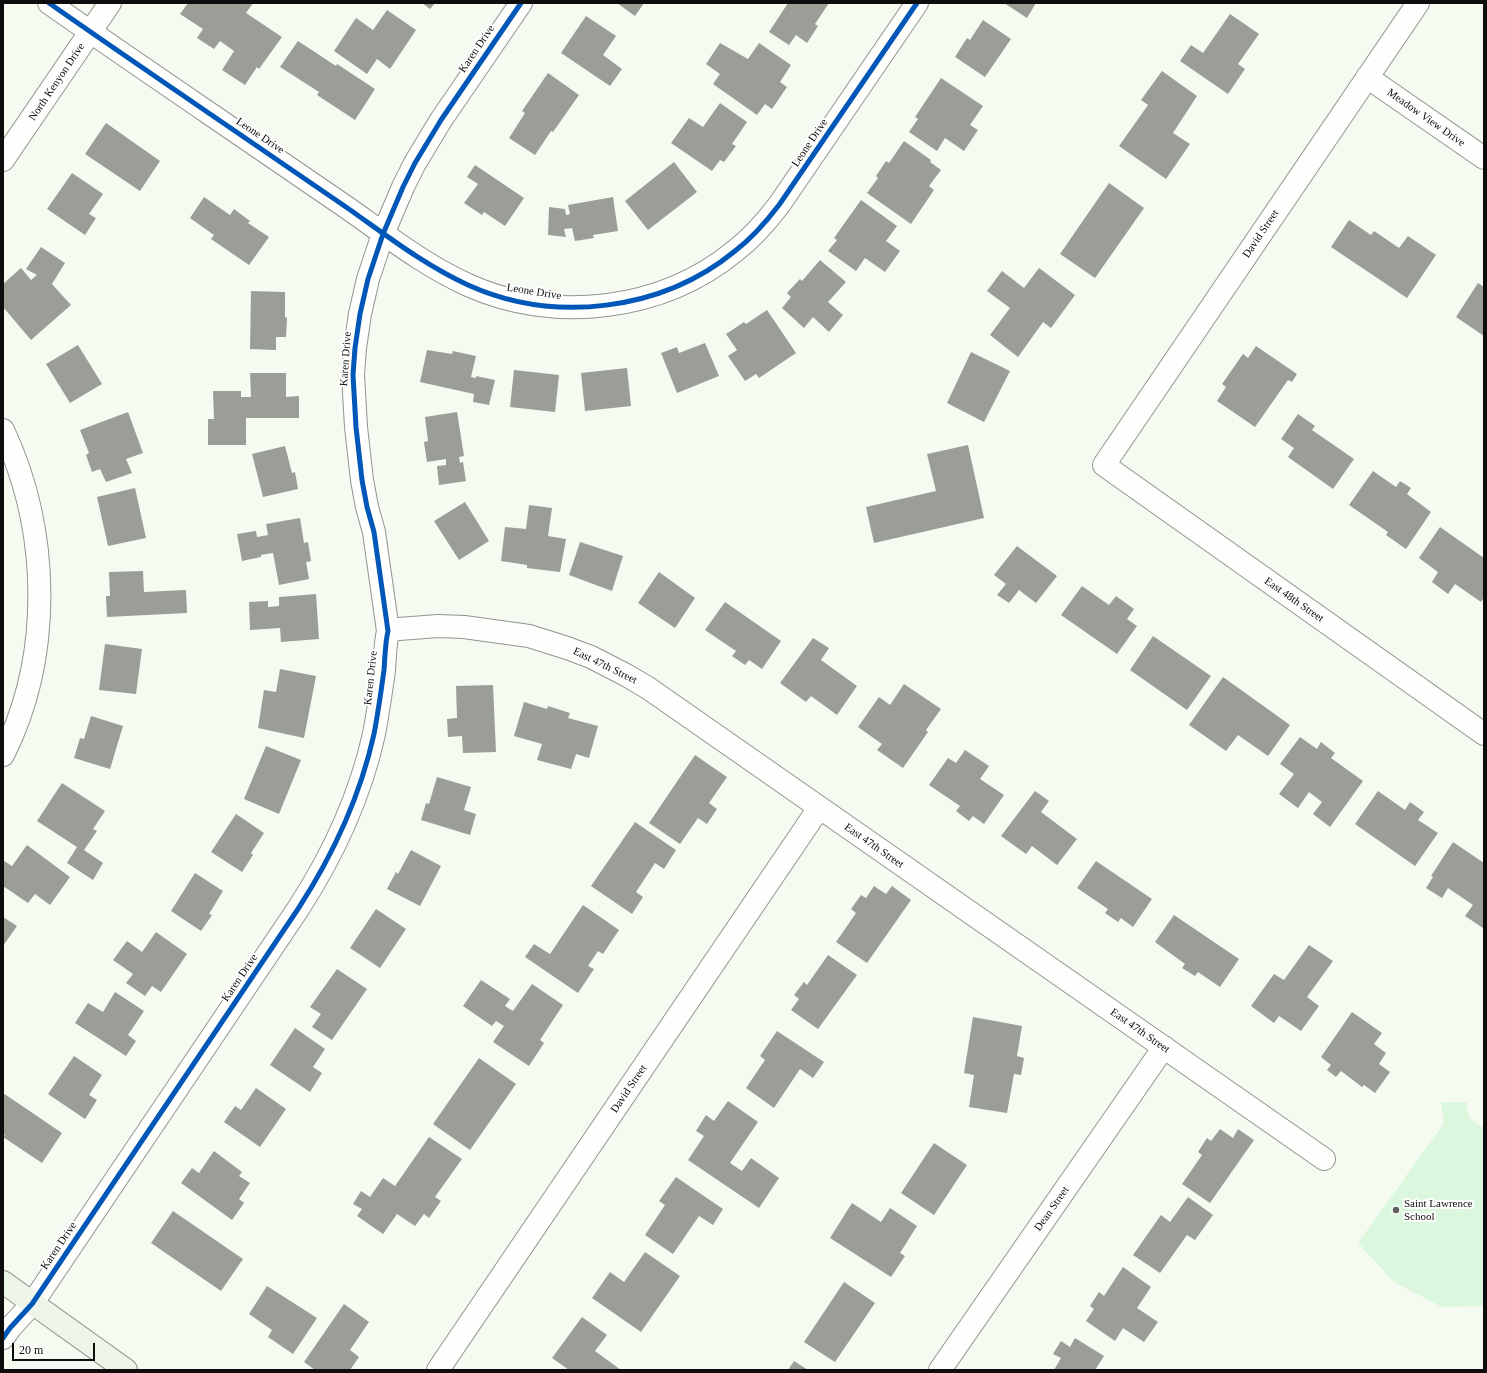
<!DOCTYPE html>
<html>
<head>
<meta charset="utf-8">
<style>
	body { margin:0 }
	#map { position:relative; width:1487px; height:1373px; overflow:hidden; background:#f5fbf1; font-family:"Times New Roman",serif }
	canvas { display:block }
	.frame { position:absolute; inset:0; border:4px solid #0d0d0d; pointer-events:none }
	.scale { position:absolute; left:12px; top:1343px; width:83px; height:18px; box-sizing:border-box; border:2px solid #0d0d0d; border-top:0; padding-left:5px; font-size:12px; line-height:14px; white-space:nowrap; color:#0d0d0d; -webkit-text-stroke:3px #fff; paint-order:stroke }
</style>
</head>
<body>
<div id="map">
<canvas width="1487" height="1373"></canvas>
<div class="frame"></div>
<div class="scale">20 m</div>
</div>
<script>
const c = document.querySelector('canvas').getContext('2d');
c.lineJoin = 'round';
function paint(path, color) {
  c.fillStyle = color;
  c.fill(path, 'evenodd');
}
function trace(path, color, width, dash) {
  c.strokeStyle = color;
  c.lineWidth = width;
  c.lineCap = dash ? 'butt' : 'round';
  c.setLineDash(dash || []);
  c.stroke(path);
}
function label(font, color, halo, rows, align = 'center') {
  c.font = font + ' "Times New Roman",serif';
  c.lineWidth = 4;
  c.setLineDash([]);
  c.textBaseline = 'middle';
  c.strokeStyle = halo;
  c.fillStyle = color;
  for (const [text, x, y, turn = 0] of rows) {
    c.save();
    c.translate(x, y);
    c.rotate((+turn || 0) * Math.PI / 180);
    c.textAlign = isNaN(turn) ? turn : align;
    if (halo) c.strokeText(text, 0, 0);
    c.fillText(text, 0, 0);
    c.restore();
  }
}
const pitch = new Path2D(`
	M1441,1102H1466L1469,1118L1484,1128V1306L1442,1307L1394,1282L1358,1243L1444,1123Z`);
const building = new Path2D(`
	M188,3H253L246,13L282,37L259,69L257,67L245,85L222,70L234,51L220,41L214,49L197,38L203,29L180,14Z
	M422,3H435L430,9Z
	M617,3H644L635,16Z
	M788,3H829L815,24L818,26L807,43L796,35L789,45L769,32Z
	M1004,3H1036L1027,18Z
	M387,10L416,30L390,69L377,59L367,74L334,51L356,18L373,30Z
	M1230,14L1259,34L1238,64L1245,69L1228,94L1180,61L1191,45L1203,53Z
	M586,16L616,36L603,55L622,69L610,86L561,53Z
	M983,20L1011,39L985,77L955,57L967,38L970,40Z
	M298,41L336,66L337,64L375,89L355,120L317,95L319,92L280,67Z
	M720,43L748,59L759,43L791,65L780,82L787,87L772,109L765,104L757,115L713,84L720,74L706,64Z
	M1162,71L1197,96L1173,133L1190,144L1166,179L1119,146L1148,105L1141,100Z
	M548,73L579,95L553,132L551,131L535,155L509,138L525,113L522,111Z
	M941,78L983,106L970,125L978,130L964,151L945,138L937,151L909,132L918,119L915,117Z
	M720,103L747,122L732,144L736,146L724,162L720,160L712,171L671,143L689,118L703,127Z
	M106,123L160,161L140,191L85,154Z
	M904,141L931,160L930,162L941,170L929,186L934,190L911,224L867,193L878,178L876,176L886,161L889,163Z
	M674,162L697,192L648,230L625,201Z
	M475,165L524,198L505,226L484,212L482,215L464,203L478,184L467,177Z
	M72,173L103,194L89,214L96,218L85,235L47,209Z
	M1109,183L1144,208L1095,278L1060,254Z
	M204,197L230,215L234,209L250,221L248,223L269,237L249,265L211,239L214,235L190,218Z
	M613,197L618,231L593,235L594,238L575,241L572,228L564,229L566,237L548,235L549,207L565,209L566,215L570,214L568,205Z
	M861,200L897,226L886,241L900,251L885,272L865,258L856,271L828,251L837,240L834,238Z
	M1349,220L1371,235L1374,231L1399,248L1408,236L1436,255L1407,298L1331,247Z
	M41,247L65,263L52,284L71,305L31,340L3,307V284L21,268L31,280L37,275L26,269Z
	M820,260L846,282L828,302L843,315L829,332L813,317L804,328L782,308L791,297L787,293L800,279L802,281Z
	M1039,268L1075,295L1051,328L1043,322L1018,357L990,335L1010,308L987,291L1002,271L1024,288Z
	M1478,283L1484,287V336L1456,317Z
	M251,291L285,292V317L287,318L286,337H276V350L250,349Z
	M767,310L796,353L759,378L756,374L745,381L728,356L737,350L726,334L744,322L746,324Z
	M705,343L719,376L677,393L661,353L677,347L679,353Z
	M78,345L102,384L70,403L46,364Z
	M1256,346L1297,374L1292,382L1288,380L1255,427L1217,401L1226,387L1222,384L1243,354L1248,358Z
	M427,350L452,354L453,351L476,356L471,377L476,378V376L495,380L489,405L473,402L474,394L420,382Z
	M971,352L1010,371L984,422L947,403Z
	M627,368L631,406L585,411L581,373Z
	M514,370L559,375L555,412L510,407Z
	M250,373H286V397L299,396V418H246V445H208V419H214L213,391H241V397H251Z
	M128,412L143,453L126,459L132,473L106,482L100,469L92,472L86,455L89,453L80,430Z
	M457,412L464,456L459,457L460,463L463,462L466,481L439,485L437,466L446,465V459L427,462L424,442L428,441L425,417Z
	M1298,414L1315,426L1312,430L1354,459L1333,489L1288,457L1294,448L1281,439Z
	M968,445L984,518L874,543L866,507L936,491L927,454Z
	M285,446L292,473L295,472L298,489L263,497L252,454Z
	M1373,471L1396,487L1400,481L1411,488L1407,494L1431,512L1406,549L1386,535L1388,532L1349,505Z
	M135,488L146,538L108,546L97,497Z
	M465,502L489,541L459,560L434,521Z
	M529,505L552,508L548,536L566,539L560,572L527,568V565L501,561L505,527L526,529Z
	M300,518L304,543L308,542L311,561L306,562L309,579L279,585L273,553L261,555V557L242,561L237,534L256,531L257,537L268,535L266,524Z
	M1440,527L1484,558V597L1481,602L1455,584L1448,594L1432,582L1438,572L1419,558Z
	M580,542L623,556L612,591L569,575Z
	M1017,546L1057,576L1036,603L1019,590L1009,603L997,595L1006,584L994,575Z
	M143,571L144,592L186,590L187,613L107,617L106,596H110L109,572Z
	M659,572L695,598L675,628L638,603Z
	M1082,586L1109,605L1116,596L1134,609L1127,619L1137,626L1117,654L1061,615Z
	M316,594L319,639L281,642L280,628L250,630L249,602L268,601V607L279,606V597Z
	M725,602L781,641L762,669L749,660L745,665L732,656L736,651L705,630Z
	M1153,636L1211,676L1187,710L1130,670Z
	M813,638L829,648L821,660L857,686L837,715L811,696L806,702L780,683Z
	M105,644L142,649L136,694L99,690Z
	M280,669L316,676L304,738L258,728L264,690L276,692Z
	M1223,677L1290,725L1268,756L1238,735L1226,751L1189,725Z
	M904,684L941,709L926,730L928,732L903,768L877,750L882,744L858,727L879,697L890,705Z
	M493,685L496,752L463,753L462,736L448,737L447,719L457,718L456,686Z
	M524,702L547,709L548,706L570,713L568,718L598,726L589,758L576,754L571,769L537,760L542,744L514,736Z
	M91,716L123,726L110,769L74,758L80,738L84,739Z
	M1300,737L1317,749L1321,742L1335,753L1331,758L1363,781L1330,827L1313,814L1322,802L1309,792L1298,808L1279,794L1294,774L1280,764Z
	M266,746L301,760L279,814L244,799Z
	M965,750L989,766L980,779L1004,795L984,824L973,816L969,821L956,811L960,806L929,785L948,758L956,763Z
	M695,755L727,777L709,803L717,809L707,824L698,818L680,844L649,823Z
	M437,777L471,787L464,810L476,814L470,835L421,820L426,803L429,804Z
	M62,783L105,811L93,829L97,831L84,850L103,863L93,880L67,863L77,847L37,821Z
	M1035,791L1049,801L1041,812L1077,839L1057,865L1032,846L1026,854L1001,836Z
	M1378,791L1405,810L1410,802L1424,812L1418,820L1438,833L1415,866L1355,824Z
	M236,814L264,833L251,853L253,855L242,872L211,852Z
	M635,822L676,850L664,869L655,863L636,892L643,897L632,914L591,886Z
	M1453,842L1484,863L1483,928L1465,916L1473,905L1448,888L1442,898L1426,888L1433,877L1431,876Z
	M27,845L70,877L50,905L35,894L28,903L3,886V862L4,861L12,866Z
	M411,850L441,866L420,906L387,889L396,872L398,874Z
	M1096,861L1152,899L1133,927L1121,918L1118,922L1105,913L1108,909L1077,888Z
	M195,873L223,891L209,914L212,915L201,931L171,911Z
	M874,886L886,894L892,886L911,900L867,963L836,942L856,913L851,909L861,895L866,898Z
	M583,905L619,930L603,954L598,951L588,966L594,969L578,993L525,957L534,944L550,954Z
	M376,909L406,929L380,968L350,948Z
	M1174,915L1239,959L1220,987L1198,972L1195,976L1182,968L1185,964L1155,942Z
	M3,917L17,926L3,946Z
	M156,932L187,954L161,992L152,986L145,996L126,983L133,974L113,960L127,941L142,952Z
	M1309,945L1333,961L1307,997L1319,1006L1301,1031L1279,1016L1274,1023L1251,1006L1274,974L1284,980Z
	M828,955L857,975L818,1029L791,1010L799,999L794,995L804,982L807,985Z
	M337,969L367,989L332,1040L312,1027L321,1014L310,1007Z
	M481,980L510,999L505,1006L513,1011L532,984L563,1005L540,1040L544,1043L529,1066L493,1042L504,1026L496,1021L492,1026L463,1006Z
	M115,992L144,1011L128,1035L136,1041L126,1056L75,1023L88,1003L103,1012Z
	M1352,1012L1382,1033L1374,1044L1386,1053L1379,1064L1390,1072L1375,1093L1364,1085L1362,1087L1341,1071L1336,1077L1327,1070L1331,1065L1321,1057Z
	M973,1017L1022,1026L1017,1056L1024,1058L1021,1075L1014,1074L1007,1113L969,1107L974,1075L964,1073Z
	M295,1028L325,1049L313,1067L322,1073L310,1092L270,1065Z
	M777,1031L824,1062L813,1078L800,1069L774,1108L746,1088L765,1060L760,1056Z
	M74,1056L102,1075L89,1095L97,1100L85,1119L48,1094Z
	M479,1058L516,1084L470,1150L433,1124Z
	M256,1088L286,1109L260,1147L224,1122L235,1106L241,1110Z
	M3,1093L62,1133L42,1163L3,1137L5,1135L3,1133Z
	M728,1101L758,1122L730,1163L742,1171L751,1158L779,1178L759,1208L688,1160L704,1136L696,1131L706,1115L714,1121Z
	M1220,1129L1233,1138L1238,1129L1254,1140L1210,1203L1182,1184L1202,1155L1198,1152L1207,1138L1211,1141Z
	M429,1137L462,1159L435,1197L441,1201L429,1218L424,1214L415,1226L397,1214L383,1234L357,1216L362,1209L353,1204L361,1191L370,1197L383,1178L395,1186Z
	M934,1143L967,1165L934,1215L901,1193Z
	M214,1151L242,1172L239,1176L250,1183L239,1199L244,1203L232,1220L181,1183L192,1168L199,1173Z
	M676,1177L723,1209L713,1225L699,1216L673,1254L645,1235L665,1205L659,1201Z
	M1188,1197L1213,1215L1195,1240L1187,1235L1160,1273L1133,1255L1161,1215L1170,1222Z
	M852,1203L881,1222L890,1208L917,1226L900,1253L905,1256L891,1277L830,1238Z
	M173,1211L243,1259L221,1291L151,1243Z
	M645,1252L680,1276L641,1332L592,1298L610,1272L624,1282Z
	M1123,1267L1151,1287L1137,1308L1158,1322L1144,1342L1123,1328L1115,1341L1086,1321L1094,1309L1090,1306L1099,1292L1104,1296Z
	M844,1282L875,1303L835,1362L804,1342Z
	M267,1286L317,1318L293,1354L268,1337L272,1330L249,1314Z
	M344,1304L369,1322L350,1350L359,1357L350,1370H315L304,1362Z
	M582,1317L607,1335L595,1351L621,1370H569L552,1358Z
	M1075,1338L1104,1356L1095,1370H1054L1061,1358L1053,1354L1061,1341L1070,1347Z
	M794,1361L808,1370H788Z`);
const street = new Path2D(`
	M49,3C129,59 209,113 289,168C308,181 327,194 346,207C386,235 424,265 468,285C554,324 662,311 735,251C752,238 766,222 779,205L917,3
	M1418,3L1104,465L1484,734
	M1367,77L1484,158
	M3,160L110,3
	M3,430C50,530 53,656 3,755
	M388,631L399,629L438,626L464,627L529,636L567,648L591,657L626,675L648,688L1324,1159
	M3,1338L10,1328L32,1304L298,909C333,855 360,797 374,734C378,713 381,692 384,670C385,657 385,644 388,631L374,532L367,507L362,480L356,427L353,375L355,348L360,314L368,279L383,234L403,187L415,163L441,120L521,3
	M438,1370L819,808
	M940,1370L1164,1047`);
const secondary = new Path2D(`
	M3,1282L126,1370`);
const cycleway = new Path2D(`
	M49,3C129,59 209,113 289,168C308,181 327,194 346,207C386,235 424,265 468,285C554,324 662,311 735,251C752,238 766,222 779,205L917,3
	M3,1338L10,1328L32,1304L298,909C333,855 360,797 374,734C378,713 381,692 384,670C385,657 385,644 388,631L374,532L367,507L362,480L356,427L353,375L355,348L360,314L368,279L383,234L403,187L415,163L441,120L521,3`);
const markers = [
	[1396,1210,4,"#5e605d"]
];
const streetNames = [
	["Karen Drive",477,49,-56],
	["North Kenyon Drive",57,82,-56],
	["Meadow View Drive",1426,118,35],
	["Leone Drive",260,136,34],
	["Leone Drive",810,143,-56],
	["David Street",1261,234,-56],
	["Leone Drive",534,292,9],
	["Karen Drive",346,359,-86],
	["East 48th Street",1294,600,35],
	["East 47th Street",605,666,26],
	["Karen Drive",371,678,-84],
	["East 47th Street",874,846,35],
	["Karen Drive",240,978,-56],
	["East 47th Street",1140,1031,35],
	["David Street",629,1089,-56],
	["Dean Street",1052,1209,-55],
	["Karen Drive",59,1246,-56]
];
const poiNames = [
	["Saint Lawrence",1404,1204],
	["School",1404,1217]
];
paint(pitch, '#dbf7dd');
paint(building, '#9b9e97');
trace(street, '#919490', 24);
trace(secondary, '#888b86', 24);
trace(street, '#fefefd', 22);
trace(secondary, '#ecf5e8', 22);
trace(cycleway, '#0057b8', 5);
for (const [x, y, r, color] of markers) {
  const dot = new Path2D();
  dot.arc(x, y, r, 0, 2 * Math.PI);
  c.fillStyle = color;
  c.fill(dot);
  trace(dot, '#fff', 1.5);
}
label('11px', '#0d0d0d', '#fff', streetNames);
label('11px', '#0d0d0d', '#fff', poiNames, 'left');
</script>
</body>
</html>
